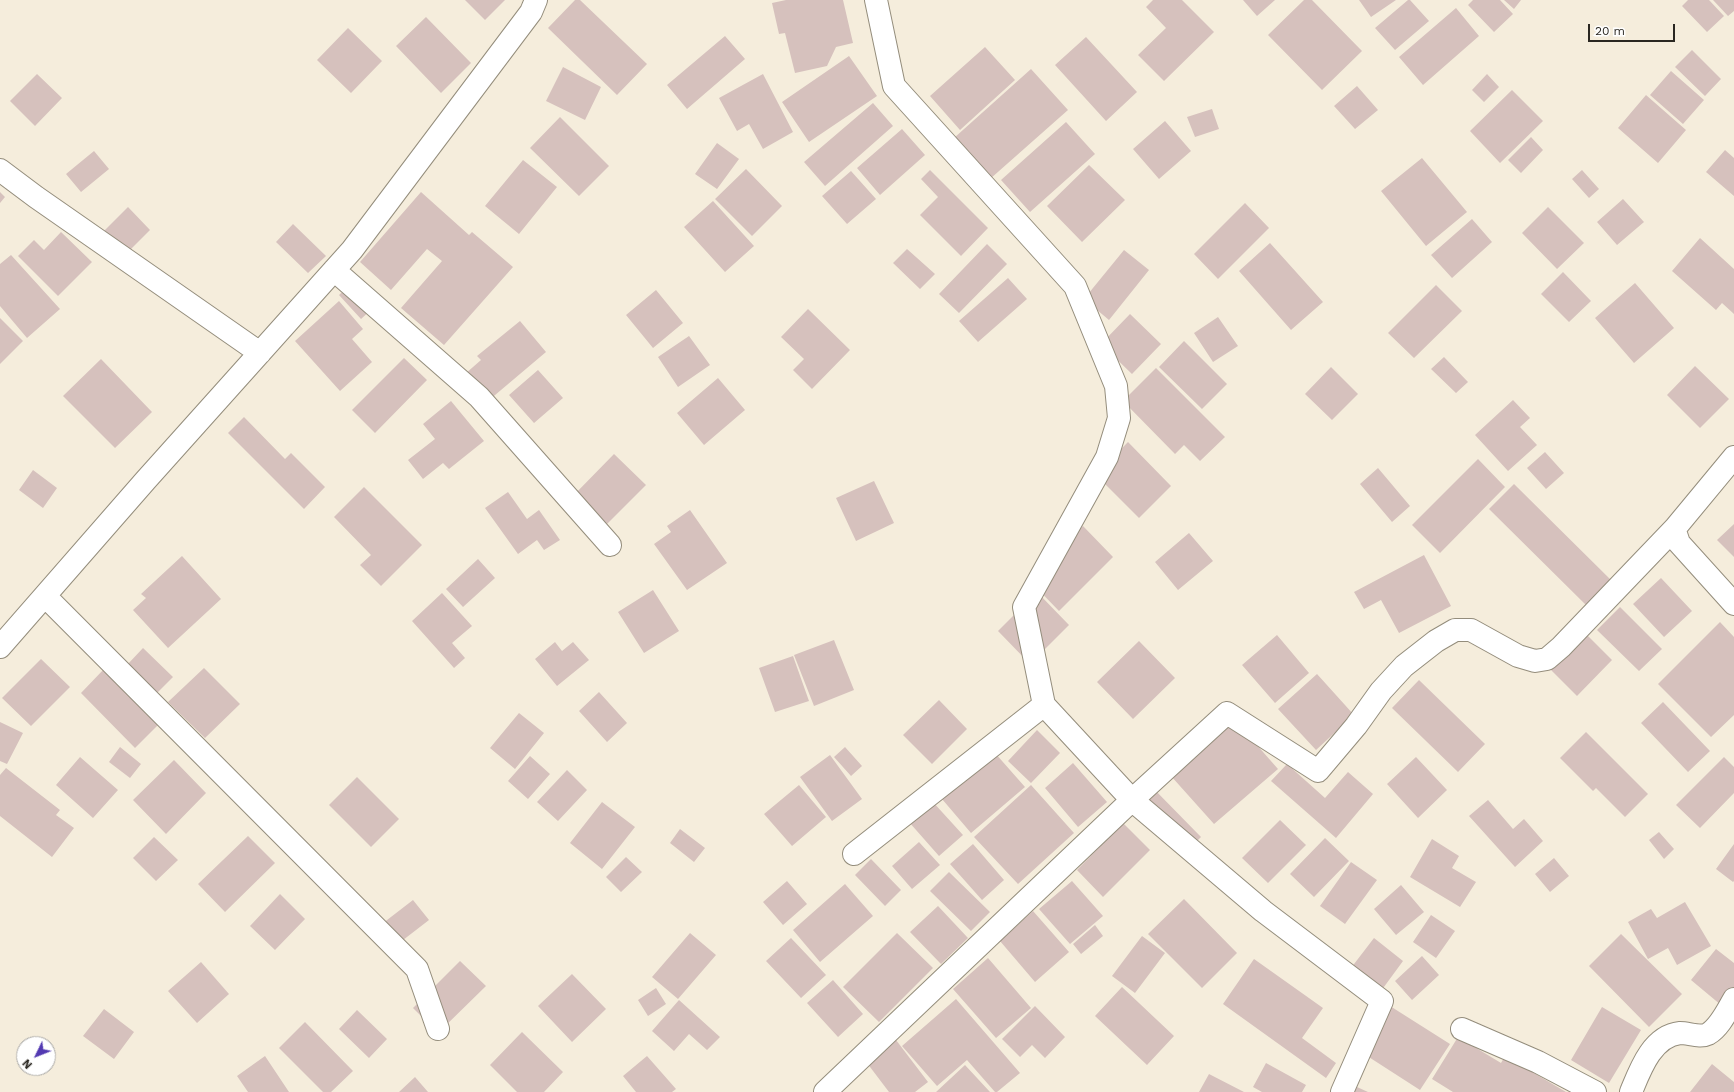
<!DOCTYPE html>
<html>
<head>
<meta charset="utf-8">
<style>
	body { margin:0 }
	#map { position:relative; width:1734px; height:1092px; overflow:hidden; background:#f5eddc; font-family:"Work Sans",sans-serif }
	canvas { display:block }
	.north { position:absolute; left:16px; top:1036px; width:40px; height:40px; box-sizing:border-box; background:#fff; border:1px solid #aaa9a6; border-radius:50%; rotate:227deg; font-size:11px; font-weight:700; line-height:16px; text-align:center; color:#2a2721 }
	.north::after { content:''; display:block; margin:auto; width:14px; height:18px; background:#533ab2; clip-path:polygon(50% 0,100% 100%,50% 72%,0 100%) }
	.scale { position:absolute; left:1588px; top:24px; width:87px; height:18px; box-sizing:border-box; border:2px solid #2a2721; border-top:0; padding-left:5px; font-size:12px; line-height:14px; white-space:nowrap; color:#2a2721; -webkit-text-stroke:3px #fff; paint-order:stroke }
</style>
</head>
<body>
<div id="map">
<canvas width="1734" height="1092"></canvas>
<div class="north">N</div>
<div class="scale">20 m</div>
</div>
<script>
const c = document.querySelector('canvas').getContext('2d');
c.lineJoin = 'round';
function paint(path, color) {
  c.fillStyle = color;
  c.fill(path, 'evenodd');
}
function trace(path, color, width, dash) {
  c.strokeStyle = color;
  c.lineWidth = width;
  c.lineCap = dash ? 'butt' : 'round';
  c.setLineDash(dash || []);
  c.stroke(path);
}
const building = new Path2D(`
	M465,0H505L485,20Z
	M575,0H580L647,64L617,95L548,28Z
	M786,0H843L853,43L836,47L827,66L795,73L785,33L779,34L772,3Z
	M1153,0H1182L1214,32L1164,81L1138,55L1166,28L1146,7Z
	M1243,0H1275L1257,16Z
	M1304,0H1312L1362,51L1322,90L1268,35Z
	M1359,0H1396L1371,17Z
	M1408,0H1410L1429,21L1395,50L1375,28Z
	M1473,0H1500L1513,14L1494,32L1468,5Z
	M1504,0H1521L1514,9Z
	M1688,0H1709L1724,16L1707,32L1682,6Z
	M1713,0H1734V11L1728,16Z
	M1456,8L1479,36L1423,85L1399,57Z
	M426,17L471,63L441,93L396,46Z
	M348,28L382,61L351,93L317,60Z
	M725,36L745,59L687,109L667,85Z
	M1086,37L1137,92L1106,121L1055,65Z
	M985,47L1015,80L960,130L930,96Z
	M1692,50L1721,79L1705,96L1675,67Z
	M849,56L877,96L809,142L782,102Z
	M563,67L601,87L585,120L546,101Z
	M1031,69L1068,110L990,179L954,138Z
	M1671,71L1704,100L1683,124L1650,95Z
	M37,74L62,98L35,126L10,101Z
	M763,74L793,132L763,149L749,124L737,131L719,98Z
	M1487,74L1499,87L1484,102L1472,90Z
	M1357,86L1378,110L1355,129L1334,106Z
	M1512,90L1543,121L1500,163L1470,131Z
	M1646,95L1686,130L1658,163L1618,128Z
	M873,103L893,126L825,186L804,162Z
	M1212,109L1219,129L1195,137L1187,117Z
	M560,117L609,166L579,196L530,148Z
	M1165,121L1191,151L1159,179L1133,149Z
	M1066,122L1095,154L1030,212L1001,180Z
	M902,129L925,155L880,195L857,168Z
	M1531,137L1543,150L1521,173L1508,160Z
	M717,143L739,159L717,189L695,174Z
	M1725,150L1734,158V196L1706,172Z
	M94,151L109,169L81,192L66,174Z
	M1422,158L1467,212L1426,246L1381,191Z
	M523,160L557,187L519,234L485,206Z
	M1089,165L1125,200L1082,242L1047,206Z
	M746,169L782,206L752,236L715,199Z
	M930,170L988,228L961,256L920,215L938,197L921,179Z
	M1582,170L1599,189L1589,198L1572,179Z
	M851,171L876,199L847,224L822,196Z
	M0,192L5,197L0,203Z
	M421,192L469,235L472,232L513,267L444,345L401,308L442,261L427,249L391,290L360,262Z
	M1623,199L1644,222L1617,245L1597,222Z
	M713,201L754,246L725,272L684,227Z
	M1245,203L1269,228L1218,279L1194,254Z
	M128,207L150,230L127,253L104,231Z
	M1548,207L1584,243L1557,269L1522,233Z
	M1472,219L1492,242L1452,278L1431,255Z
	M293,224L326,256L308,273L276,242Z
	M61,232L92,262L58,296L18,256L34,240L44,250Z
	M1700,238L1734,269V314L1722,303L1716,310L1672,271Z
	M1270,243L1323,302L1291,330L1239,271Z
	M987,244L1007,264L959,313L939,294Z
	M907,249L935,274L920,289L893,263Z
	M1124,250L1149,270L1109,320L1084,299Z
	M11,255L60,309L27,338L0,306V264Z
	M1563,272L1591,301L1569,322L1541,294Z
	M1008,278L1027,299L978,342L959,321Z
	M1635,283L1674,328L1634,363L1595,318Z
	M351,284L373,308L361,319L339,295Z
	M1436,285L1462,311L1414,358L1388,333Z
	M656,290L683,323L653,348L626,315Z
	M339,301L363,329L352,339L372,362L340,391L295,341Z
	M808,309L850,350L812,389L793,370L804,359L781,337Z
	M1130,314L1161,344L1132,374L1101,344Z
	M1218,317L1238,346L1213,362L1194,333Z
	M0,318L23,341L0,364Z
	M520,321L546,352L488,401L465,374L481,360L477,356Z
	M689,336L710,365L678,387L658,357Z
	M1184,341L1227,384L1202,409L1159,367Z
	M1444,357L1468,382L1456,393L1431,369Z
	M404,358L427,380L375,433L352,410Z
	M101,359L152,412L115,448L63,396Z
	M1695,366L1729,399L1700,428L1667,395Z
	M1331,367L1358,394L1332,420L1305,394Z
	M1156,368L1225,437L1200,461L1184,445L1175,454L1123,401Z
	M538,370L563,398L534,423L509,395Z
	M718,378L745,410L704,445L677,413Z
	M1513,400L1530,418L1520,427L1537,445L1508,471L1475,435Z
	M451,401L484,441L449,469L443,463L423,479L408,460L435,439L423,424Z
	M244,417L285,459L291,453L325,487L304,509L228,433Z
	M1128,442L1171,486L1139,518L1096,475Z
	M1545,452L1564,473L1546,489L1527,468Z
	M614,454L646,485L602,529L571,498Z
	M1478,459L1505,487L1440,553L1412,525Z
	M1378,468L1410,506L1392,522L1360,484Z
	M33,470L57,488L43,508L19,490Z
	M874,481L894,523L856,541L836,498Z
	M1514,484L1612,581L1587,606L1489,509Z
	M364,487L422,545L381,586L360,565L371,555L334,517Z
	M508,492L527,519L539,510L560,540L544,550L537,540L518,554L485,508Z
	M690,510L727,563L687,590L654,544L671,532L667,526Z
	M1734,524V557L1717,540Z
	M1083,526L1113,557L1059,611L1028,579Z
	M1189,533L1213,561L1178,590L1155,562Z
	M1424,555L1451,606L1399,633L1381,600L1364,609L1354,592Z
	M182,556L221,599L168,648L133,610L146,598L141,594Z
	M478,559L495,578L463,607L446,589Z
	M1661,578L1692,611L1664,637L1633,604Z
	M653,590L679,631L644,653L618,612Z
	M1037,592L1069,625L1030,664L998,631Z
	M442,593L472,626L452,643L465,658L454,668L412,621Z
	M1620,607L1662,649L1639,671L1597,630Z
	M1720,622L1734,637V715L1711,737L1658,684Z
	M1586,634L1612,660L1577,696L1551,670Z
	M1277,635L1309,673L1275,703L1242,665Z
	M834,640L854,690L814,706L794,655Z
	M1139,641L1175,678L1133,719L1097,682Z
	M555,642L562,651L573,642L589,660L557,686L535,659Z
	M143,648L173,677L157,693L127,665Z
	M793,656L809,701L775,712L759,668Z
	M41,659L70,687L31,726L2,698Z
	M204,668L240,704L205,738L168,702Z
	M104,669L159,724L135,748L81,693Z
	M1317,674L1354,715L1316,750L1278,709Z
	M1419,680L1485,744L1458,772L1392,708Z
	M599,692L627,723L607,742L579,711Z
	M939,700L967,729L932,764L903,735Z
	M1663,702L1710,751L1688,772L1641,723Z
	M519,713L544,733L515,769L490,748Z
	M1234,719L1278,769L1214,824L1171,776Z
	M0,722L23,733L7,764L0,761Z
	M1037,730L1060,753L1031,783L1008,761Z
	M1586,732L1648,794L1625,817L1596,788L1593,791L1560,758Z
	M120,747L141,764L130,778L109,762Z
	M845,747L862,766L851,776L834,757Z
	M995,753L1025,787L971,833L942,799Z
	M830,755L862,799L832,821L800,777Z
	M530,756L550,774L528,799L508,781Z
	M80,757L118,790L93,818L56,785Z
	M1416,757L1447,790L1418,818L1387,784Z
	M1724,757L1734,767V793L1700,828L1676,805Z
	M174,760L206,793L166,834L133,800Z
	M1073,763L1107,802L1078,827L1045,788Z
	M1287,764L1325,798L1348,772L1373,794L1336,838L1271,781Z
	M6,768L60,810L56,815L74,828L52,857L0,816V775Z
	M567,770L587,790L558,821L537,802Z
	M357,777L399,819L371,847L329,805Z
	M799,785L826,817L792,846L764,814Z
	M1031,785L1074,833L1018,884L974,837Z
	M1151,786L1201,837L1181,857L1131,805Z
	M1488,800L1513,829L1524,819L1543,841L1515,867L1469,816Z
	M932,801L963,835L939,856L909,822Z
	M602,802L635,827L602,869L570,843Z
	M1280,820L1306,845L1268,883L1242,858Z
	M1123,823L1150,850L1103,897L1077,870Z
	M680,829L705,848L694,862L670,843Z
	M1659,832L1674,849L1664,859L1649,840Z
	M248,836L275,863L225,912L198,884Z
	M154,837L178,860L156,881L133,858Z
	M1325,838L1349,861L1314,897L1290,874Z
	M1432,839L1459,856L1452,868L1476,882L1460,907L1410,877Z
	M919,842L940,865L912,889L892,866Z
	M973,844L1004,880L982,900L950,864Z
	M1734,844V881L1733,882L1716,869Z
	M626,857L642,872L621,892L606,877Z
	M1554,858L1569,876L1550,892L1535,874Z
	M871,859L901,890L885,906L855,875Z
	M1351,862L1377,880L1345,924L1320,906Z
	M949,872L990,912L971,931L930,891Z
	M787,881L807,904L783,925L763,902Z
	M1072,881L1103,916L1070,944L1039,909Z
	M845,884L873,916L820,962L793,930Z
	M1401,885L1424,912L1396,935L1374,909Z
	M280,894L305,919L275,950L250,926Z
	M1184,899L1237,953L1202,988L1148,934Z
	M413,900L429,920L394,947L378,927Z
	M1685,902L1711,946L1677,965L1668,948L1648,959L1628,922L1651,909L1657,918Z
	M938,906L968,938L941,964L910,932Z
	M1033,911L1069,952L1035,982L1000,941Z
	M1431,915L1455,931L1436,958L1413,942Z
	M1095,925L1103,936L1081,954L1073,944Z
	M690,933L716,955L678,999L652,977Z
	M897,933L933,968L879,1022L843,987Z
	M1621,934L1682,994L1649,1027L1589,966Z
	M1142,936L1165,953L1135,993L1112,976Z
	M791,938L826,975L801,998L766,961Z
	M1374,938L1403,961L1381,991L1351,968Z
	M1716,949L1734,963V988L1721,1005L1691,980Z
	M1422,956L1439,975L1412,1000L1395,981Z
	M988,958L1031,1008L996,1038L953,989Z
	M1254,959L1323,1008L1302,1038L1336,1063L1326,1078L1223,1004Z
	M460,961L486,986L438,1033L413,1008Z
	M201,962L229,994L197,1023L168,991Z
	M572,974L606,1009L572,1042L538,1006Z
	M833,980L863,1014L838,1037L807,1003Z
	M1122,987L1174,1036L1147,1065L1095,1016Z
	M656,988L666,1004L648,1016L638,1000Z
	M956,999L1020,1073L997,1092H995L967,1060L937,1086L902,1046Z
	M679,1000L720,1037L707,1050L689,1034L674,1051L652,1031Z
	M1035,1006L1065,1037L1045,1058L1032,1045L1020,1057L1002,1039Z
	M1390,1006L1450,1044L1420,1090L1361,1052Z
	M1602,1007L1641,1030L1609,1083L1571,1060Z
	M104,1009L134,1032L114,1059L83,1036Z
	M357,1010L387,1039L369,1058L339,1029Z
	M305,1022L353,1071L331,1092H323L279,1048Z
	M522,1032L563,1072L544,1092H517L490,1065Z
	M1458,1037L1501,1063L1505,1056L1566,1092H1453L1432,1079Z
	M896,1040L928,1082L915,1092H889L867,1063Z
	M265,1056L289,1092H248L237,1076Z
	M647,1056L676,1089L672,1092H636L623,1076Z
	M1266,1063L1306,1085L1302,1092H1262L1253,1087Z
	M1712,1064L1734,1082V1092H1690Z
	M965,1065L990,1092H936Z
	M1209,1074L1244,1092H1199Z
	M415,1077L428,1092H399Z
	M1357,1087L1368,1092H1354Z`);
const minor = new Path2D(`
	M876,0L894,86L1075,286L1116,386L1119,418L1107,457L1024,607L1044,705
	M0,170L36,197L260,353
	M334,270L479,397L610,545
	M1734,457L1676,527L1675,531L1679,543L1734,604
	M45,596L417,969L438,1029
	M0,647L145,481L352,250L531,12L536,0
	M854,854L1044,705L1132,800L1263,911L1382,1001L1342,1092
	M1462,1029L1538,1062L1595,1092
	M825,1092L1132,800L1227,713L1318,771L1356,726L1381,691L1404,666L1436,641L1455,630H1471L1518,656L1535,661L1547,659L1561,647L1676,527
	M1631,1092C1640,1070 1652,1036 1680,1033C1689,1033 1700,1038 1708,1034C1720,1027 1727,1011 1734,999`);
paint(building, '#d6c1bd');
trace(minor, '#948d7c', 24);
trace(minor, '#fff', 22);
</script>
</body>
</html>
